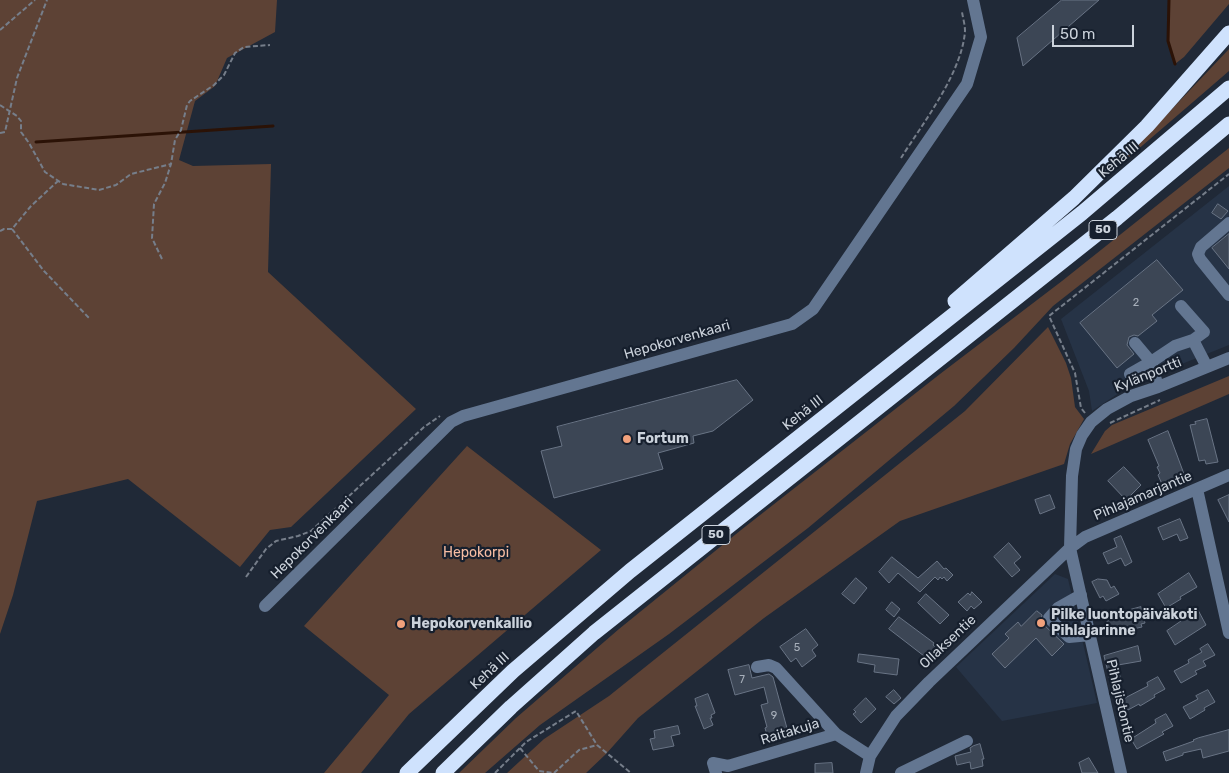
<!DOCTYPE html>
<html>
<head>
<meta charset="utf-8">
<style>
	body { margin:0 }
	#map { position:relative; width:1229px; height:773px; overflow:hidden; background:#202937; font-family:Rubik,sans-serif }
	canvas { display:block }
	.scale { position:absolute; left:1052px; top:25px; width:82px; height:22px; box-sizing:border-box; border:2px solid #cbd2db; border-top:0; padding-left:6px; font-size:15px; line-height:18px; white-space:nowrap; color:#cbd2db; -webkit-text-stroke:4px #161f2d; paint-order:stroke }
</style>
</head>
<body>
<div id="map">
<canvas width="1229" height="773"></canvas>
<div class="scale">50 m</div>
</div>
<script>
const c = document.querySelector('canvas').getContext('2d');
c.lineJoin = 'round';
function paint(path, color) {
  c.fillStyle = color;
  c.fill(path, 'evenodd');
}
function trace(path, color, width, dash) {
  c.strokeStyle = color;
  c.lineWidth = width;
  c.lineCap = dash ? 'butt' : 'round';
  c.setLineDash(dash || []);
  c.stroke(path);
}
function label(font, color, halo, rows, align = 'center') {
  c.font = font + ' Rubik,sans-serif';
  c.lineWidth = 4.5;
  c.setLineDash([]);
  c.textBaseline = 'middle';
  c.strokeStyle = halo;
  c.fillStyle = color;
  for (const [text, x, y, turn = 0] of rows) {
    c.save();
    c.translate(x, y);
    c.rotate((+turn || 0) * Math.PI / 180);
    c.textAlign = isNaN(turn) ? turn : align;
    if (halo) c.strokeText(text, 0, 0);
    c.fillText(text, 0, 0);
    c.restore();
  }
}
const built = new Path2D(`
	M1229,186V345L1147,378L1125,389L1092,411L1089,391L1061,319Z
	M1055,574L1068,579L1097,703L1002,721L956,667Z`);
const green = new Path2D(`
	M0,0H277L275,32L227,58L215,86L195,101L179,160L193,166L271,164L268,272L416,409L291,527L270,530L240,567L128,479L37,501L13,595L0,634Z
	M1169,0H1229V4L1184,57L1175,64L1168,41Z
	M1229,49V71L1114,170Z
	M1229,148V168L1053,306L1014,348L954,406L808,528L669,634L540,725L485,773H459L516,718L619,629L741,530L940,374L1062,281Z
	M1048,327L1066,363L1071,378L1075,407L1084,419L1070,444L1064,464L900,521L764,618L638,718L606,754L586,773H507L544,739L609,696L965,411Z
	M1229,376V394L1091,454L1105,431L1112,425Z
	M467,446L601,550L409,714L361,773H324L389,695L304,626Z`);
const stream = new Path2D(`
	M1169,0L1168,41L1175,64
	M36,142L273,126`);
const building = new Path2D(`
	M1062,0H1099L1023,66L1017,38Z
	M1218,204L1228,211L1221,219L1212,213Z
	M1229,234V269L1212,248Z
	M1157,260L1183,290L1152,315L1157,321L1138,336L1134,335L1129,337L1127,345L1134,354L1117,368L1080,323Z
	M737,380L753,400L713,431L693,436L694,443L658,453L663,469L554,498L541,451L562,446L557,427Z
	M1207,419L1218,462L1206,464L1205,460L1199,461L1190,425L1196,424L1195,422Z
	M1168,431L1184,474L1162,484L1158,475L1160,473L1157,467L1159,466L1148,440Z
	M1124,467L1141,485L1126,500L1108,481Z
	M1050,495L1055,508L1040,514L1035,500Z
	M1229,495V522L1218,500Z
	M1180,519L1188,538L1180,541L1177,534L1163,540L1158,528Z
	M1121,536L1132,562L1125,566L1121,558L1108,564L1103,553L1117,547L1114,539Z
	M1009,543L1021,557L1014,563L1020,570L1012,577L994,557Z
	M892,557L918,578L937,561L944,569L946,568L953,575L947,581L944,577L942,579L940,577L938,580L935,577L920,592L898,573L889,583L879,572Z
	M1189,573L1197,587L1180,597L1181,599L1166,608L1158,594Z
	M856,578L867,588L854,604L842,594Z
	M1098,579L1107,580L1111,588L1114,586L1119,594L1106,601L1103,596L1100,598L1092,582Z
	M972,592L982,602L974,609L971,606L967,611L958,602L968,593L970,595Z
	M926,594L949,615L940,624L918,603Z
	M892,602L900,609L894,617L886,610Z
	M1141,607L1145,623L1141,624L1142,627L1110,634L1107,621L1129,616L1131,614L1130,610Z
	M1198,610L1206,625L1175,645L1167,631Z
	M1037,611L1042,615L1041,620L1043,624L1064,644L1052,656L1036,638L1005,668L992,654L1009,638L1005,634L1018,622L1021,626Z
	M899,617L934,643L933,645L937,648L929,658L925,654L924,656L889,629Z
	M806,629L818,645L812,650L816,656L802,667L796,658L791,662L780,647Z
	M1208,644L1215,655L1203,661L1206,666L1195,671L1197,674L1181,683L1174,671L1189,663L1188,660L1202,652L1200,649Z
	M1138,646L1141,661L1118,665L1120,677L1110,680L1104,656Z
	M859,654L899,659L897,675L874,672L875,665L858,662Z
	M749,665L752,678L769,674L773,677L788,732L768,738L765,728L767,727L761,705L768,703L764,687L735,695L728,670Z
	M1158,677L1165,689L1154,695L1155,697L1140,706L1139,704L1128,710L1121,700L1148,686L1147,683Z
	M894,690L901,698L894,704L886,697Z
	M1208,690L1215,702L1204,708L1205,710L1190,719L1183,707L1198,699L1196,696Z
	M708,694L715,713L711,715L712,718H710L713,725L704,729L695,706H697L695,699Z
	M866,698L876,709L861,723L853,714L856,712L854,710Z
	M1166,714L1173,726L1162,732L1164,734L1137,749L1131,739L1156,723L1155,720Z
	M678,726L680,734L671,736L674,746L653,750L650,739L655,738L654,731Z
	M1229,730V751L1203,758L1201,749L1183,753V755L1166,761L1163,752L1194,741L1193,740L1198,738Z
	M980,744L984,759H982L983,766L971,769L970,762L957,765L955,756L971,752L970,748L973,746Z
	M1089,758L1098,773H1082L1079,763Z
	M832,763L833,773H815V764Z`);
const path = new Path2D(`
	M0,30L35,0
	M0,105L17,116L21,121V132L29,143L45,172L63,184L99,190L116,185L131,174L171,164
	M0,133L5,132L17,78L47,0
	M901,158C923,123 962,73 965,31C965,25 963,18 962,12
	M12,229L44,271L89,318
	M0,231L4,229H12L31,206L58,181
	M162,259L152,238L154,204L165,183L171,164L175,140L181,130L187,105L190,101L214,85L224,75L235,53L244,47L270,45
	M1085,413L1081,408L1075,373L1049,316L1229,174
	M1110,423L1160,400
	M246,577L266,549L276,541L298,536L311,531L424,427L440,416
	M520,748L539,771L554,773L579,750L597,745
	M495,773L526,742L576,711L597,745L631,773`);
const minor = new Path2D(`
	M1229,223L1201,247L1198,254L1200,259L1229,295
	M1181,306L1204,332L1193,340L1207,367
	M1130,374L1151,362L1135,343
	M1158,387L1151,362L1175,346L1193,340
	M1197,489L1229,633
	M1081,595L1058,608L1049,618L1069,637L1090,635
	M265,606L451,422L463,416L792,324L813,309L967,84L981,37L973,0
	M757,667L769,665L776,668L836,734
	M716,773L713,763L728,766L836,734L870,756
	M866,773L870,756L896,716L929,682L1070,548L1085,537L1229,475
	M901,773L967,741
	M1121,773L1070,548L1072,476L1076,449L1082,435L1091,422L1107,409L1131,396L1158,387L1229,358`);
const highway = new Path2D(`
	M955,301L1074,198L1147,126L1229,33
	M407,773L513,671L630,571L1082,213L1229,88
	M443,773L511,707L594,633L1117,218L1229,124`);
const markers = [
	[627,439,5,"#f1a17c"],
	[1041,623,5,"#f1a17c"],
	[401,624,5,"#f1a17c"]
];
const numberNames = [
	["2",1136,303],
	["5",797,648],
	["7",742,680],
	["9",774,716]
];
const shields = [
	[1103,230,28],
	[716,535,28]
];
const shieldNames = [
	["50",1103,230],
	["50",716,535]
];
const streetNames = [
	["Kehä III",1119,160,-40],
	["Hepokorvenkaari",677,340,-16],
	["Kylänportti",1148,375,-22],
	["Kehä III",803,413,-38],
	["Pihlajamarjantie",1143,496,-23],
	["Hepokorvenkaari",312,538,-45],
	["Ollaksentie",948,642,-43],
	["Kehä III",490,671,-43],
	["Pihlajistontie",1120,701,77],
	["Raitakuja",790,732,-17]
];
const poiNames = [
	["Fortum",637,439],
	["Pilke luontopäiväkoti",1051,615],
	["Pihlajarinne",1051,631],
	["Hepokorvenkallio",411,624]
];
const parkNames = [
	["Hepokorpi",476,553]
];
paint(built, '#263346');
paint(green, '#5d4235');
trace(stream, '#2b1206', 3);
paint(building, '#3c4655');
trace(building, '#697485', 1);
trace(path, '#767e8a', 2, [5, 2.5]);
trace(minor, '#637691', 12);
trace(highway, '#cfe2fd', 15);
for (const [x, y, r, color] of markers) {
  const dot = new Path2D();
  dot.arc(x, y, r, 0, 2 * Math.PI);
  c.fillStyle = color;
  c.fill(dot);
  trace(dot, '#161f2d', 2);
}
label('11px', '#a7afba', null, numberNames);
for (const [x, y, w] of shields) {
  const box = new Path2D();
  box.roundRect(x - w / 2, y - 9.5, w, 19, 4);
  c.fillStyle = '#161f2d';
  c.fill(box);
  trace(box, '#cbd2db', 1);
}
label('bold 12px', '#cbd2db', null, shieldNames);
label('14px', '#cbd2db', '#161f2d', streetNames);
label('bold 14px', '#cbd2db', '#161f2d', poiNames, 'left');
label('14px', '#f6bca2', '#161f2d', parkNames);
</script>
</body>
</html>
